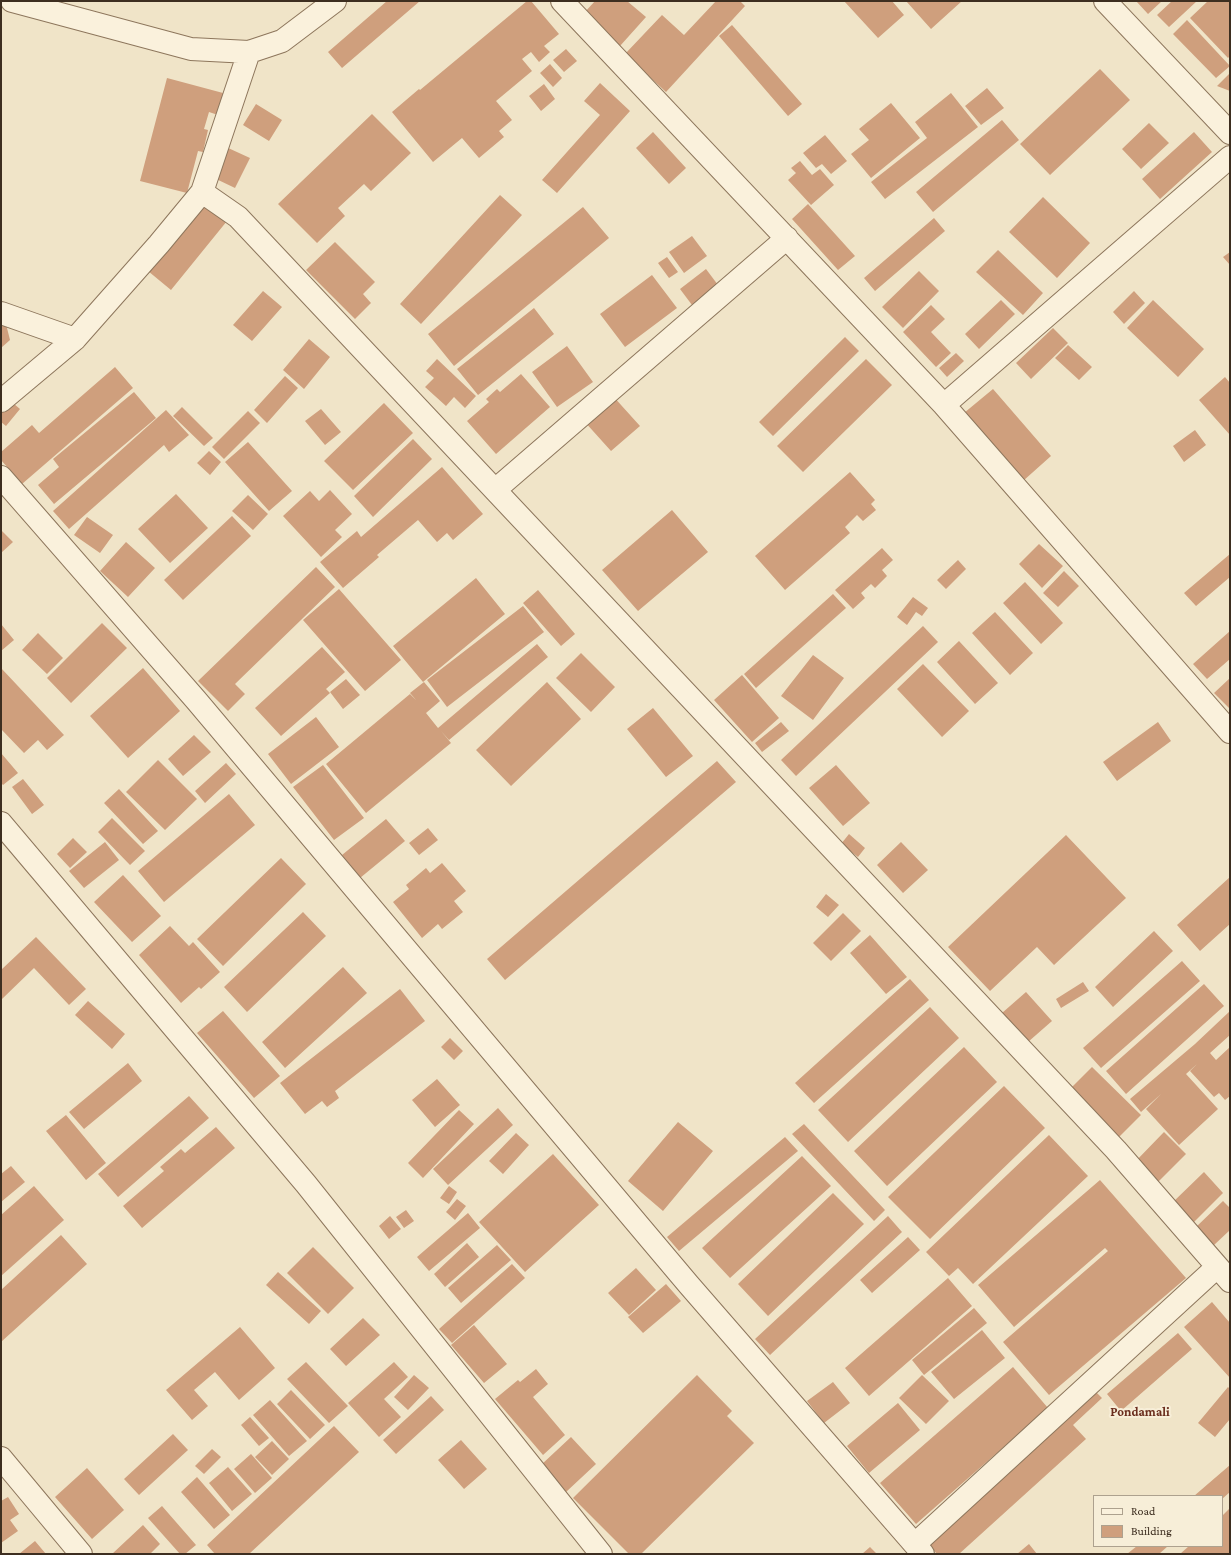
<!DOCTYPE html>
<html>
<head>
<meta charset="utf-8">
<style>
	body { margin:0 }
	#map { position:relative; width:1231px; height:1555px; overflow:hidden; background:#f0e4c8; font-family:"Crimson Pro",serif }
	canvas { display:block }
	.frame { position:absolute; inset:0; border:2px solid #3d2e20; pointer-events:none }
	.legend { position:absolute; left:1093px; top:1495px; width:130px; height:52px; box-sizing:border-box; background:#f7eed8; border:1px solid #ada18e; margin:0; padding:5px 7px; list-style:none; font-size:12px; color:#3d2e20 }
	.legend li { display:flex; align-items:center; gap:8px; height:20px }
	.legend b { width:20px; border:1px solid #ada18e }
</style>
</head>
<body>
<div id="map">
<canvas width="1231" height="1555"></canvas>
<div class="frame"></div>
<ul class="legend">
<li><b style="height:5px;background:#faf1dc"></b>Road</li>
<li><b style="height:11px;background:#cf9f7d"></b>Building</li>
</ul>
</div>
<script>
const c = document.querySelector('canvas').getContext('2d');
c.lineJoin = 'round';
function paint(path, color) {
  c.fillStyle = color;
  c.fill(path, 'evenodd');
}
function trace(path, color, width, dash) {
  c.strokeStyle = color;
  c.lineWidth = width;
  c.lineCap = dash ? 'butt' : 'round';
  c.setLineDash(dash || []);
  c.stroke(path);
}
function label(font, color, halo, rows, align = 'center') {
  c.font = font + ' "Crimson Pro",serif';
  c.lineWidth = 4;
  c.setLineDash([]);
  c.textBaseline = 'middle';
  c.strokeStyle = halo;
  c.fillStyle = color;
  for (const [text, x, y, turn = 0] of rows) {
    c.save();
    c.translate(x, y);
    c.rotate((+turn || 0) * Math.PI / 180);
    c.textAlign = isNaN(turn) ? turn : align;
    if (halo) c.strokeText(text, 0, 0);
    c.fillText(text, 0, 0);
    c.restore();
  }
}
const building = new Path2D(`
	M387,1H420L342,68L328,52Z
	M527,1H531L559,34L544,46L550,52L539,62L531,52L522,59L532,71L496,101L512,120L499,131L504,137L479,158L462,138L433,162L392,112L419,89L420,90Z
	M595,1H627L646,17L620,46L584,13Z
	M716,1H740L745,6L666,92L625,54L662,15L684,35Z
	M844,1H892L904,15L878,38Z
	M906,1H962L931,29Z
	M1136,1H1162L1148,14Z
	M1172,1H1197L1169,27L1157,15Z
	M1208,1H1230V56L1228,58L1190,18Z
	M1187,20L1230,66L1216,78L1173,34Z
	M732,25L802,104L788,116L719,36Z
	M566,49L577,61L564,72L553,60Z
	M550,64L562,78L553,87L540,73Z
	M1100,69L1130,100L1050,175L1020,144Z
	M1230,73V91L1217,86Z
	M167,78L223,93L218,115L209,112L204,129L208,130L203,152L198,151L187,193L140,181Z
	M600,83L630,111L557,193L542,180L600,115L584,101Z
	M544,84L555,99L541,111L529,96Z
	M987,88L1004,108L981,125L965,106Z
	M951,93L978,127L885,199L871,182L927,138L915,122Z
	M891,103L920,138L871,178L851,154L869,140L859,129Z
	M256,104L282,120L269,141L243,125Z
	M372,114L411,153L371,191L364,184L338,208L345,216L317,243L278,204Z
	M1002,120L1019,140L933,212L916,192Z
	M1149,123L1169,143L1141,169L1122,149Z
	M653,132L686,168L669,184L636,148Z
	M1194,132L1212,152L1160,199L1142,179Z
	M825,135L847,161L831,174L822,164L816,168L803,153Z
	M226,147L250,158L235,188L212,177Z
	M800,161L812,175L820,169L834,185L811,205L788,180L796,173L791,168Z
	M500,195L522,215L421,324L400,304Z
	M1043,197L1090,243L1057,278L1009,232Z
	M203,202L227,221L171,290L148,271Z
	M808,204L855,256L838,270L792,219Z
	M583,207L609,238L454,366L428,334Z
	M934,218L945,231L875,291L864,278Z
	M692,236L707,256L684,273L669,252Z
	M335,242L375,282L363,294L371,303L355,319L306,270Z
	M998,250L1043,293L1023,315L976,272Z
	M1230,252V265L1223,257Z
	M667,257L678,272L669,278L658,263Z
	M706,269L718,285L692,305L680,289Z
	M919,271L939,291L903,328L882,307Z
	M652,275L677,308L625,347L600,314Z
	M263,291L282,307L252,341L233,325Z
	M1134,291L1145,303L1124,324L1113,312Z
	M1001,300L1015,314L979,349L965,334Z
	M1153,300L1204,349L1178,377L1127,328Z
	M931,305L945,319L931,332L951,353L936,367L903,332Z
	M534,308L554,334L478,395L457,369Z
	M1,322L6,324L10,340L1,348Z
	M1053,328L1068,343L1031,379L1016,363Z
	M845,337L859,351L773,436L759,422Z
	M309,339L330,357L304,389L283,370Z
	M1068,345L1092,367L1079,380L1055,358Z
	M567,346L593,382L557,407L532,372Z
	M956,353L964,361L947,377L939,368Z
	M437,359L476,396L465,408L454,397L446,406L425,387L434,378L426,371Z
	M866,359L892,385L803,472L777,446Z
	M115,367L133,388L22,484L1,460V452L32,425L39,433Z
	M521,374L550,407L496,454L467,421L489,402L486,399L497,389L500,392Z
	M285,376L298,388L267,423L254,410Z
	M1225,377L1230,383V435L1199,400Z
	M993,389L1051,456L1023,481L964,413Z
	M134,392L156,418L54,504L38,485L59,467L53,459Z
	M612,395L640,426L611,451L584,421Z
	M7,398L20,409L6,426L1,422V405Z
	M384,403L413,433L353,490L324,461Z
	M182,407L213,438L204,446L173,416Z
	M321,409L341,432L325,445L305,421Z
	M166,410L189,435L169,452L164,445L69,529L53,511Z
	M248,411L260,423L224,459L212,447Z
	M1195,430L1206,445L1184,462L1173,446Z
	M413,439L432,459L373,517L354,496Z
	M248,442L292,491L269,511L225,462Z
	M209,451L221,462L210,475L197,463Z
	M442,467L483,514L453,540L447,533L437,542L418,520L377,555L379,557L343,588L320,562L357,531L361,537Z
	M850,472L875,500L871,504L876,510L863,521L857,515L845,527L850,533L785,590L755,556Z
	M330,490L352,514L335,530L342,537L321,557L283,516L310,491L319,501Z
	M176,494L208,528L170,563L138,529Z
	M248,495L268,514L253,530L232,511Z
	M672,510L708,552L638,611L602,570Z
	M232,516L251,536L183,600L164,580Z
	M87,517L113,535L100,553L74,535Z
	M1,530L13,542L1,553Z
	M126,542L155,568L128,597L100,571Z
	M1039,544L1063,566L1042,588L1019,564Z
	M882,548L893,560L882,570L887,576L875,588L871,584L861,593L865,598L853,609L835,590Z
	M1230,554V577L1196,606L1184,593Z
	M958,560L966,569L946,589L937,580Z
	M316,567L335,587L235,684L245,694L228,711L198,681Z
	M1064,571L1079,586L1058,607L1043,593Z
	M476,578L505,614L423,682L393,646Z
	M1025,582L1063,623L1041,644L1003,603Z
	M339,589L401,660L365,691L303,620Z
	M538,590L575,634L561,646L523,603Z
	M833,594L846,608L756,688L744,674Z
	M913,597L928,608L922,616L916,612L907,625L897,617Z
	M523,606L544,632L447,707L427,680Z
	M995,612L1033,653L1010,675L972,633Z
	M102,623L127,648L71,703L47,678Z
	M1,624L14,640L1,651Z
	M923,626L938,642L796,776L781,760Z
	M1230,631V659L1207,679L1193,664Z
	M38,633L63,658L47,674L22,650Z
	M959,641L998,683L975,704L937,662Z
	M537,644L548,657L449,740L441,731L451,743L366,813L326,764L410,694L416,700L410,693L424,682L440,701L426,713L438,728Z
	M322,647L345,672L326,689L330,693L281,736L255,708Z
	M581,653L615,687L591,712L556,678Z
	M813,655L844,678L813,720L781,696Z
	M923,664L969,711L942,737L897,689Z
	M1,668L64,735L47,750L38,740L24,753L1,729Z
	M143,668L180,711L128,758L90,716Z
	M742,675L779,718L752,742L714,700Z
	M1230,678V709L1214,693Z
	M346,679L360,695L343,709L330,692Z
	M547,682L581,719L511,786L476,750Z
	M653,708L693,756L666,777L627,729Z
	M316,717L339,747L291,784L268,754Z
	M781,722L789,731L762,752L755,743Z
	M1158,722L1171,741L1117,781L1103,762Z
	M194,735L211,752L183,776L168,759Z
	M1,753L18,773L3,785L1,783Z
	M158,760L197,799L165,830L126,792Z
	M717,761L736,782L505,980L487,959Z
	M226,763L236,774L205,803L195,791Z
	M323,765L364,818L334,840L293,787Z
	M836,765L870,803L843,826L809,788Z
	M23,779L44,805L32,814L12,787Z
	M119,789L158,831L143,844L104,803Z
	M229,794L255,825L164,902L138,871Z
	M112,818L145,851L130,865L98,832Z
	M386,819L405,841L360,878L342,855Z
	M428,828L438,840L419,855L409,843Z
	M849,834L865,848L858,857L841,844Z
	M1066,835L1126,898L1054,965L1037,947L990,991L948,947Z
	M73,838L87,852L70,868L57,854Z
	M105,842L119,860L84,888L69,871Z
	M901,842L928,870L903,893L877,865Z
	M281,858L306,884L223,966L197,939Z
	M442,863L466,891L454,901L463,912L442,929L438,924L422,938L393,902L409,889L406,885L426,868L430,873Z
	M123,875L161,916L132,942L94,902Z
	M1230,877V924L1200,951L1177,925Z
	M826,894L839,905L828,917L816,907Z
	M303,912L326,936L247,1012L224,987Z
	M843,913L861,931L831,961L813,943Z
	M170,926L189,946L193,942L220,972L201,989L199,987L181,1003L139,955Z
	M1154,931L1173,951L1113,1007L1095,987Z
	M870,935L907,977L886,994L850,953Z
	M36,937L86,989L69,1005L34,968L1,1000V970Z
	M1182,961L1200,981L1101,1068L1083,1048Z
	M343,967L367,993L285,1068L262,1042Z
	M910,979L929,1000L814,1103L795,1083Z
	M1083,982L1089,991L1061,1008L1056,999Z
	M1204,984L1224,1006L1126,1094L1106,1071Z
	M400,989L425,1021L335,1091L339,1098L327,1107L322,1101L305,1114L280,1083Z
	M1026,992L1052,1021L1028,1042L1002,1013Z
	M88,1001L125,1034L112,1049L75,1015Z
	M930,1007L959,1038L848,1142L818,1110Z
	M223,1011L280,1076L254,1098L197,1033Z
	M1230,1011V1035L1210,1053L1216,1060L1230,1047V1096L1225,1100L1219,1093L1214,1097L1190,1071L1197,1064L1186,1074L1218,1109L1179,1145L1146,1109L1161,1094L1141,1112L1130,1099L1195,1044Z
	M450,1038L463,1051L454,1060L441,1047Z
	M964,1047L997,1082L887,1186L854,1151Z
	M128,1063L142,1081L84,1129L69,1112Z
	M1092,1067L1141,1115L1118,1138L1070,1089Z
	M437,1079L460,1105L435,1127L412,1100Z
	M1004,1086L1045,1128L930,1239L888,1197Z
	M189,1096L209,1118L118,1197L98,1174Z
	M498,1108L513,1125L448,1185L433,1169Z
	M459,1110L474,1124L423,1178L408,1163Z
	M66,1115L106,1163L86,1180L46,1131Z
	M678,1122L713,1151L663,1211L628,1181Z
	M804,1124L885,1210L874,1221L792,1134Z
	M216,1127L235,1148L142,1228L123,1206L164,1171L160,1167L181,1149L185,1153Z
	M1164,1132L1186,1154L1154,1186L1132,1165Z
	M516,1133L529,1145L503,1174L489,1161Z
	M1049,1135L1088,1176L973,1284L958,1268L949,1276L926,1252Z
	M785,1137L798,1151L679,1251L667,1237Z
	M553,1154L599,1205L525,1272L479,1222Z
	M802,1156L831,1186L730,1278L702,1248Z
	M11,1166L25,1182L1,1202V1174Z
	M1204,1172L1223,1193L1193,1223L1172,1203Z
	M1100,1180L1186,1278L1049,1395L1003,1342L1108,1251L1105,1248L1014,1327L978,1285Z
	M34,1186L64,1220L1,1276V1215Z
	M449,1186L457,1192L449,1204L440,1198Z
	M833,1193L864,1224L768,1316L738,1284Z
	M457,1199L466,1206L455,1220L446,1212Z
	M1223,1201L1230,1208V1230L1213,1246L1195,1228Z
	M406,1210L414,1221L404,1228L396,1217Z
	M468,1213L480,1228L429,1271L417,1257Z
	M390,1216L401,1229L389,1239L379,1226Z
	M888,1216L902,1232L770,1355L755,1339Z
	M61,1235L87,1264L1,1342V1290Z
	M908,1237L920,1250L872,1293L860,1280Z
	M467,1243L479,1257L445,1287L434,1274Z
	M497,1245L511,1260L461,1303L448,1288Z
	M313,1247L354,1288L328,1314L287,1273Z
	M512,1264L525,1278L452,1343L439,1329Z
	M636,1268L656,1290L629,1315L608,1293Z
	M278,1272L321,1311L309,1324L266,1285Z
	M948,1278L972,1306L869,1396L845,1368Z
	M666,1284L681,1301L643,1333L628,1317Z
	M1212,1302L1230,1323V1378L1184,1327Z
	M974,1308L987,1323L924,1375L912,1360Z
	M363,1318L380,1335L346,1366L330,1349Z
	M474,1325L507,1364L484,1383L451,1345Z
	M240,1327L275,1368L239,1400L215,1372L194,1390L208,1406L192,1420L166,1390Z
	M982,1330L1005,1358L954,1399L931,1372Z
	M1178,1333L1192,1349L1121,1411L1107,1394Z
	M306,1362L348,1406L329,1423L287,1379Z
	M394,1362L408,1377L384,1399L401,1417L379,1437L348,1403Z
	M1013,1367L1048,1408L916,1524L880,1483Z
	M536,1369L548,1384L533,1397L565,1435L543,1455L495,1399L518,1380L520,1382Z
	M414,1375L429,1388L408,1410L394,1397Z
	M697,1375L732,1411L727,1416L754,1443L641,1554H629L573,1498Z
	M922,1375L949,1401L926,1424L899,1398Z
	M833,1382L850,1403L824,1423L807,1401Z
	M1228,1387L1230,1389V1419L1215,1437L1198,1423Z
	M1093,1389L1102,1398L1073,1425L1086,1439L959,1554H937L926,1542Z
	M291,1390L325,1425L310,1439L277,1404Z
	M431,1396L444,1410L396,1454L383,1440Z
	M270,1400L307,1441L289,1456L253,1415Z
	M898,1403L920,1430L869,1473L847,1446Z
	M250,1417L269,1438L259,1446L241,1425Z
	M334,1426L359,1452L249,1554H215L207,1545Z
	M173,1434L188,1450L139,1495L124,1479Z
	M571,1437L596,1464L566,1492L541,1465Z
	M461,1440L487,1469L464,1489L438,1460Z
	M272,1441L289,1459L272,1475L255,1457Z
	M212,1449L221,1457L204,1474L195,1466Z
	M251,1454L272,1478L255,1493L234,1469Z
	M1230,1465V1492L1222,1499V1496H1194Z
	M228,1467L252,1494L232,1511L209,1483Z
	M87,1468L124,1510L92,1539L55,1497Z
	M197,1477L230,1515L214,1529L181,1492Z
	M8,1497L19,1514L10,1520L18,1531L1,1543V1501Z
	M162,1506L196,1545L185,1554H180L148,1518Z
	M1230,1508V1554H1180L1189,1546H1222V1516Z
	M143,1525L160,1544L150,1554H112Z
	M35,1541L46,1554H19Z
	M1029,1544L1037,1554H1017Z
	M1137,1546H1168L1159,1554H1127Z
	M870,1547L877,1554H862Z`);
const minor = new Path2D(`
	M12,1L191,49L249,52L282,41L335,1
	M562,1L944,405L1230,732
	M1105,1L1230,133
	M202,192L238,217L1116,1150L1230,1281
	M1,313L75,339
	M1,401L75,339L159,244L202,192L249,52
	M944,405L1230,157
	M1,477L196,700L689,1285L923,1554
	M495,490L787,238
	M1,823L306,1184L601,1554
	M1,1458L81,1554
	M915,1544L1217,1267`);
const quarterNames = [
	["Pondamali",1140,1412]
];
paint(building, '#cf9f7d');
trace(minor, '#8d765c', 24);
trace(minor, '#faf1dc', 22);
label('bold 13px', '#6b2e1e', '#f7eed8', quarterNames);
</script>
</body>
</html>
